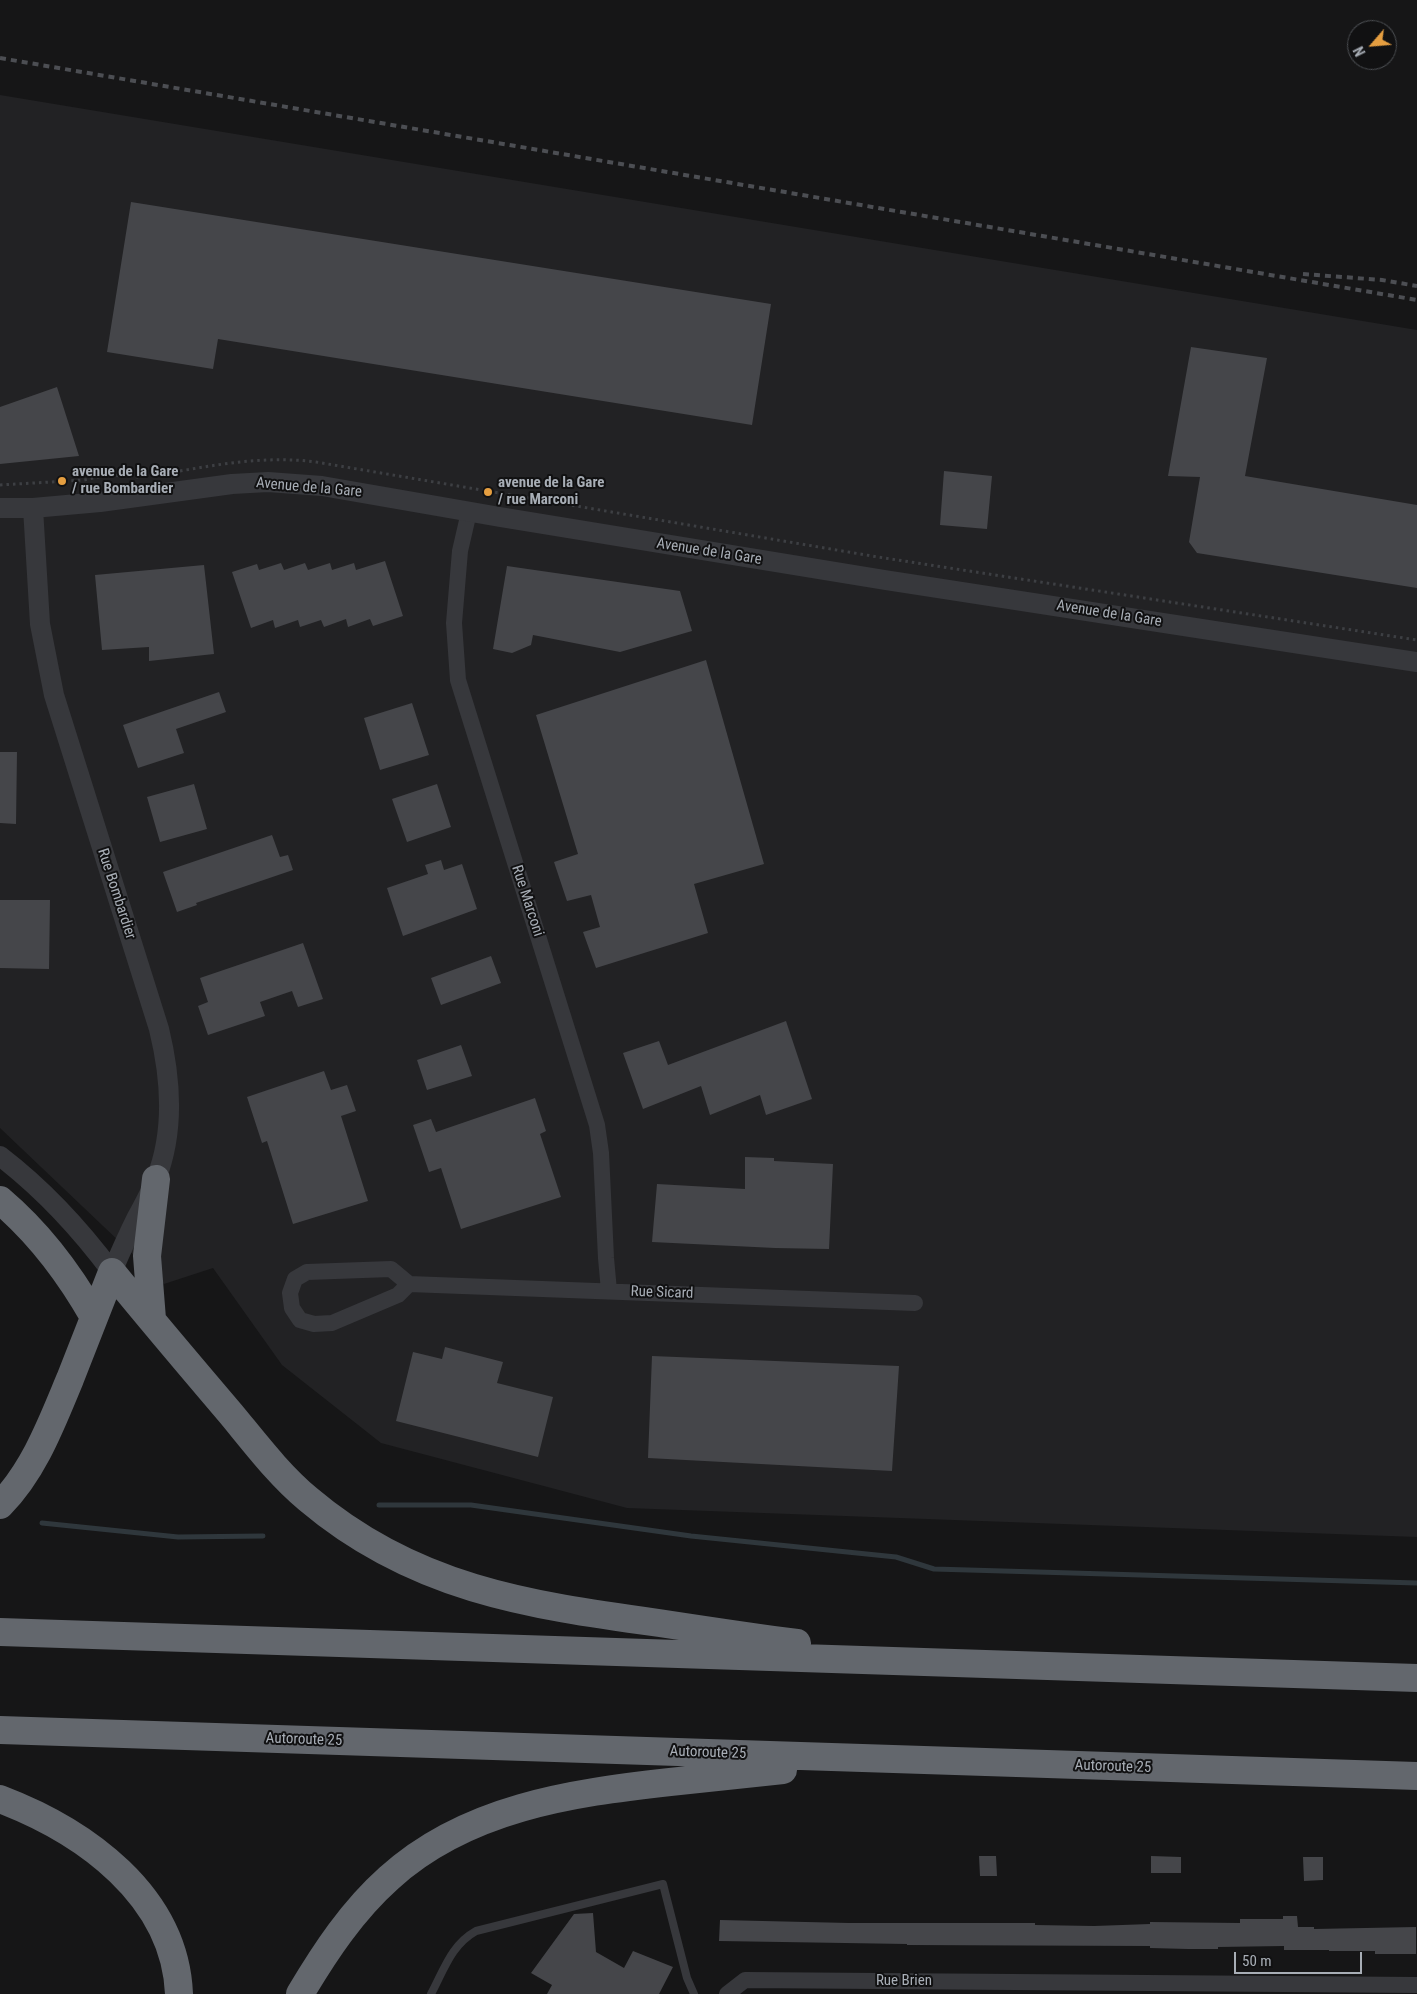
<!DOCTYPE html>
<html>
<head>
<meta charset="utf-8">
<style>
	body { margin:0 }
	#map { position:relative; width:1417px; height:1994px; overflow:hidden; background:#161617; font-family:"Roboto Condensed",sans-serif }
	canvas { display:block }
	.north { position:absolute; left:1347px; top:20px; width:50px; height:50px; box-sizing:border-box; background:#111112; border:1px solid #4d5054; border-radius:50%; rotate:243deg; font-size:14px; font-weight:700; line-height:20px; text-align:center; color:#a8aeb6 }
	.north::after { content:''; display:block; margin:auto; width:18px; height:22px; background:#e59e40; clip-path:polygon(50% 0,100% 100%,50% 72%,0 100%) }
	.scale { position:absolute; left:1234px; top:1952px; width:128px; height:22px; box-sizing:border-box; border:2px solid #a8aeb6; border-top:0; padding-left:6px; font-size:15px; line-height:18px; white-space:nowrap; color:#a8aeb6; -webkit-text-stroke:4px #111112; paint-order:stroke }
</style>
</head>
<body>
<div id="map">
<canvas width="1417" height="1994"></canvas>
<div class="north">N</div>
<div class="scale">50 m</div>
</div>
<script>
const c = document.querySelector('canvas').getContext('2d');
c.lineJoin = 'round';
function paint(path, color) {
  c.fillStyle = color;
  c.fill(path, 'evenodd');
}
function trace(path, color, width, dash) {
  c.strokeStyle = color;
  c.lineWidth = width;
  c.lineCap = dash ? 'butt' : 'round';
  c.setLineDash(dash || []);
  c.stroke(path);
}
function label(font, color, halo, rows, align = 'center') {
  c.font = font + ' "Roboto Condensed",sans-serif';
  c.lineWidth = 4;
  c.setLineDash([]);
  c.textBaseline = 'middle';
  c.strokeStyle = halo;
  c.fillStyle = color;
  for (const [text, x, y, turn = 0] of rows) {
    c.save();
    c.translate(x, y);
    c.rotate((+turn || 0) * Math.PI / 180);
    c.textAlign = isNaN(turn) ? turn : align;
    if (halo) c.strokeText(text, 0, 0);
    c.fillText(text, 0, 0);
    c.restore();
  }
}
const built = new Path2D(`
	M0,95L1417,330V1537L627,1508L381,1443L282,1365L213,1268L164,1284L0,1128Z`);
const stream = new Path2D(`
	M379,1505H471L691,1536L896,1557L934,1569L1417,1583
	M42,1523L178,1537L263,1536`);
const building = new Path2D(`
	M131,202L771,304L752,425L218,339L213,369L107,352Z
	M1191,347L1267,358L1245,476L1417,505V588L1197,553L1189,542L1200,477L1168,476Z
	M57,387L79,456L0,464V407Z
	M944,471L992,476L987,529L940,525Z
	M385,561L403,616L373,626L370,619L348,627L346,619L324,627L321,620L300,627L298,620L275,628L273,620L251,628L232,572L257,564L259,570L281,563L284,570L305,563L308,570L330,563L332,570L354,563L356,570Z
	M204,565L214,654L149,661V647L102,650L95,575Z
	M507,566L680,591L692,631L620,652L533,635L531,645L512,653L493,649Z
	M706,660L764,864L694,884L708,933L596,968L583,932L600,927L591,895L567,901L554,862L578,854L536,715Z
	M219,692L226,712L176,729L184,753L138,768L123,725Z
	M412,703L429,755L380,770L364,718Z
	M0,752H17L16,824L0,823Z
	M194,784L207,829L160,842L147,797Z
	M437,784L451,827L407,842L392,799Z
	M272,835L280,857L288,855L293,870L196,903L197,905L177,912L163,872Z
	M441,860L444,870L462,864L477,909L403,936L387,888L428,874L425,865Z
	M0,900H50L49,969L0,968Z
	M303,943L323,999L298,1007L292,991L260,1002L265,1016L208,1035L198,1006L208,1002L200,978Z
	M491,956L501,983L441,1005L431,978Z
	M786,1021L812,1099L766,1115L760,1095L710,1115L701,1086L643,1109L623,1053L659,1041L668,1065Z
	M461,1045L472,1076L427,1090L417,1060Z
	M324,1071L331,1090L347,1085L356,1111L341,1116L368,1201L293,1224L267,1141L262,1143L247,1097Z
	M535,1098L546,1131L540,1134L561,1197L461,1229L441,1168L429,1172L413,1125L431,1119L436,1132Z
	M745,1157L774,1158V1161L833,1164L829,1249L775,1248L652,1242L657,1184L745,1189Z
	M445,1347L503,1362L497,1383L553,1397L538,1457L396,1421L413,1352L442,1359Z
	M652,1356L899,1366L892,1471L648,1458Z
	M979,1856H996L997,1876H980Z
	M1151,1856L1181,1857V1873H1151Z
	M1303,1857H1323V1880L1304,1881Z
	M593,1913L596,1952L624,1968L633,1951L673,1967L659,1994H547L552,1985L531,1973L574,1914Z
	M1283,1916H1297L1298,1927H1314V1929L1416,1927V1954H1375V1951H1329V1950H1284V1946L1218,1947V1949H1188L1150,1948V1946L907,1945V1944L719,1941L720,1920L849,1923H1035V1925L1094,1926L1150,1924V1922L1240,1923V1919H1283Z`);
const path = new Path2D(`
	M180,471C226,463 270,456 316,462L878,557L1417,640
	M0,485L84,480L107,475L140,477`);
const service = new Path2D(`
	M431,1994C444,1970 451,1945 476,1931L663,1884L687,1978L694,1994`);
const minor = new Path2D(`
	M469,512L460,551L454,623L458,680L597,1125L601,1153L606,1258L609,1291
	M409,1284L398,1295L332,1323L314,1324L300,1320L292,1308L290,1293L295,1279L307,1272L391,1269L409,1284L915,1303
	M727,1994L745,1980L1417,1985`);
const tertiary = new Path2D(`
	M0,508H33L100,502L232,484L268,482L322,486L500,517L885,580L1417,662
	M33,508L40,624L54,695L159,1029C171,1078 175,1131 156,1179C151,1192 144,1204 137,1217C128,1235 120,1253 112,1272
	M0,1156C43,1189 80,1229 112,1272`);
const motorway = new Path2D(`
	M0,1200C39,1233 69,1273 94,1317
	M152,1319L147,1256L156,1179
	M0,1505C34,1471 52,1422 70,1379C84,1343 98,1308 112,1272C151,1320 191,1367 231,1414C255,1443 279,1475 308,1499C413,1588 527,1605 659,1623C705,1630 751,1637 797,1643
	M0,1632L1417,1678
	M0,1730L1417,1776
	M0,1799C84,1831 175,1895 179,1994
	M300,1994C325,1952 352,1911 389,1878C466,1808 571,1793 670,1782C708,1778 745,1774 783,1770`);
const rail = new Path2D(`
	M0,58L1417,300
	M1303,274L1382,280L1417,286`);
const markers = [
	[62,481,5,"#e59e40"],
	[488,492,5,"#e59e40"]
];
const poiNames = [
	["avenue de la Gare",72,472],
	["/ rue Bombardier",72,489],
	["avenue de la Gare",498,483],
	["/ rue Marconi",498,500]
];
const streetNames = [
	["Avenue de la Gare",309,488,5],
	["Avenue de la Gare",709,552,9],
	["Avenue de la Gare",1109,614,9],
	["Rue Bombardier",116,894,72],
	["Rue Marconi",527,901,72],
	["Rue Sicard",662,1293,2],
	["Autoroute 25",304,1740,2],
	["Autoroute 25",708,1753,2],
	["Autoroute 25",1113,1767,2],
	["Rue Brien",904,1981]
];
paint(built, '#222224');
trace(stream, '#2f373c', 5);
paint(building, '#45464a');
trace(path, '#3d3f43', 3, [2.5, 4]);
trace(service, '#37383c', 8);
trace(minor, '#37383c', 16);
trace(tertiary, '#37383c', 20);
trace(motorway, '#63676d', 28);
trace(rail, '#4c4e53', 4, [6, 5]);
for (const [x, y, r, color] of markers) {
  const dot = new Path2D();
  dot.arc(x, y, r, 0, 2 * Math.PI);
  c.fillStyle = color;
  c.fill(dot);
  trace(dot, '#111112', 2);
}
label('bold 15px', '#a8aeb6', '#111112', poiNames, 'left');
label('15px', '#a8aeb6', '#111112', streetNames);
</script>
</body>
</html>
